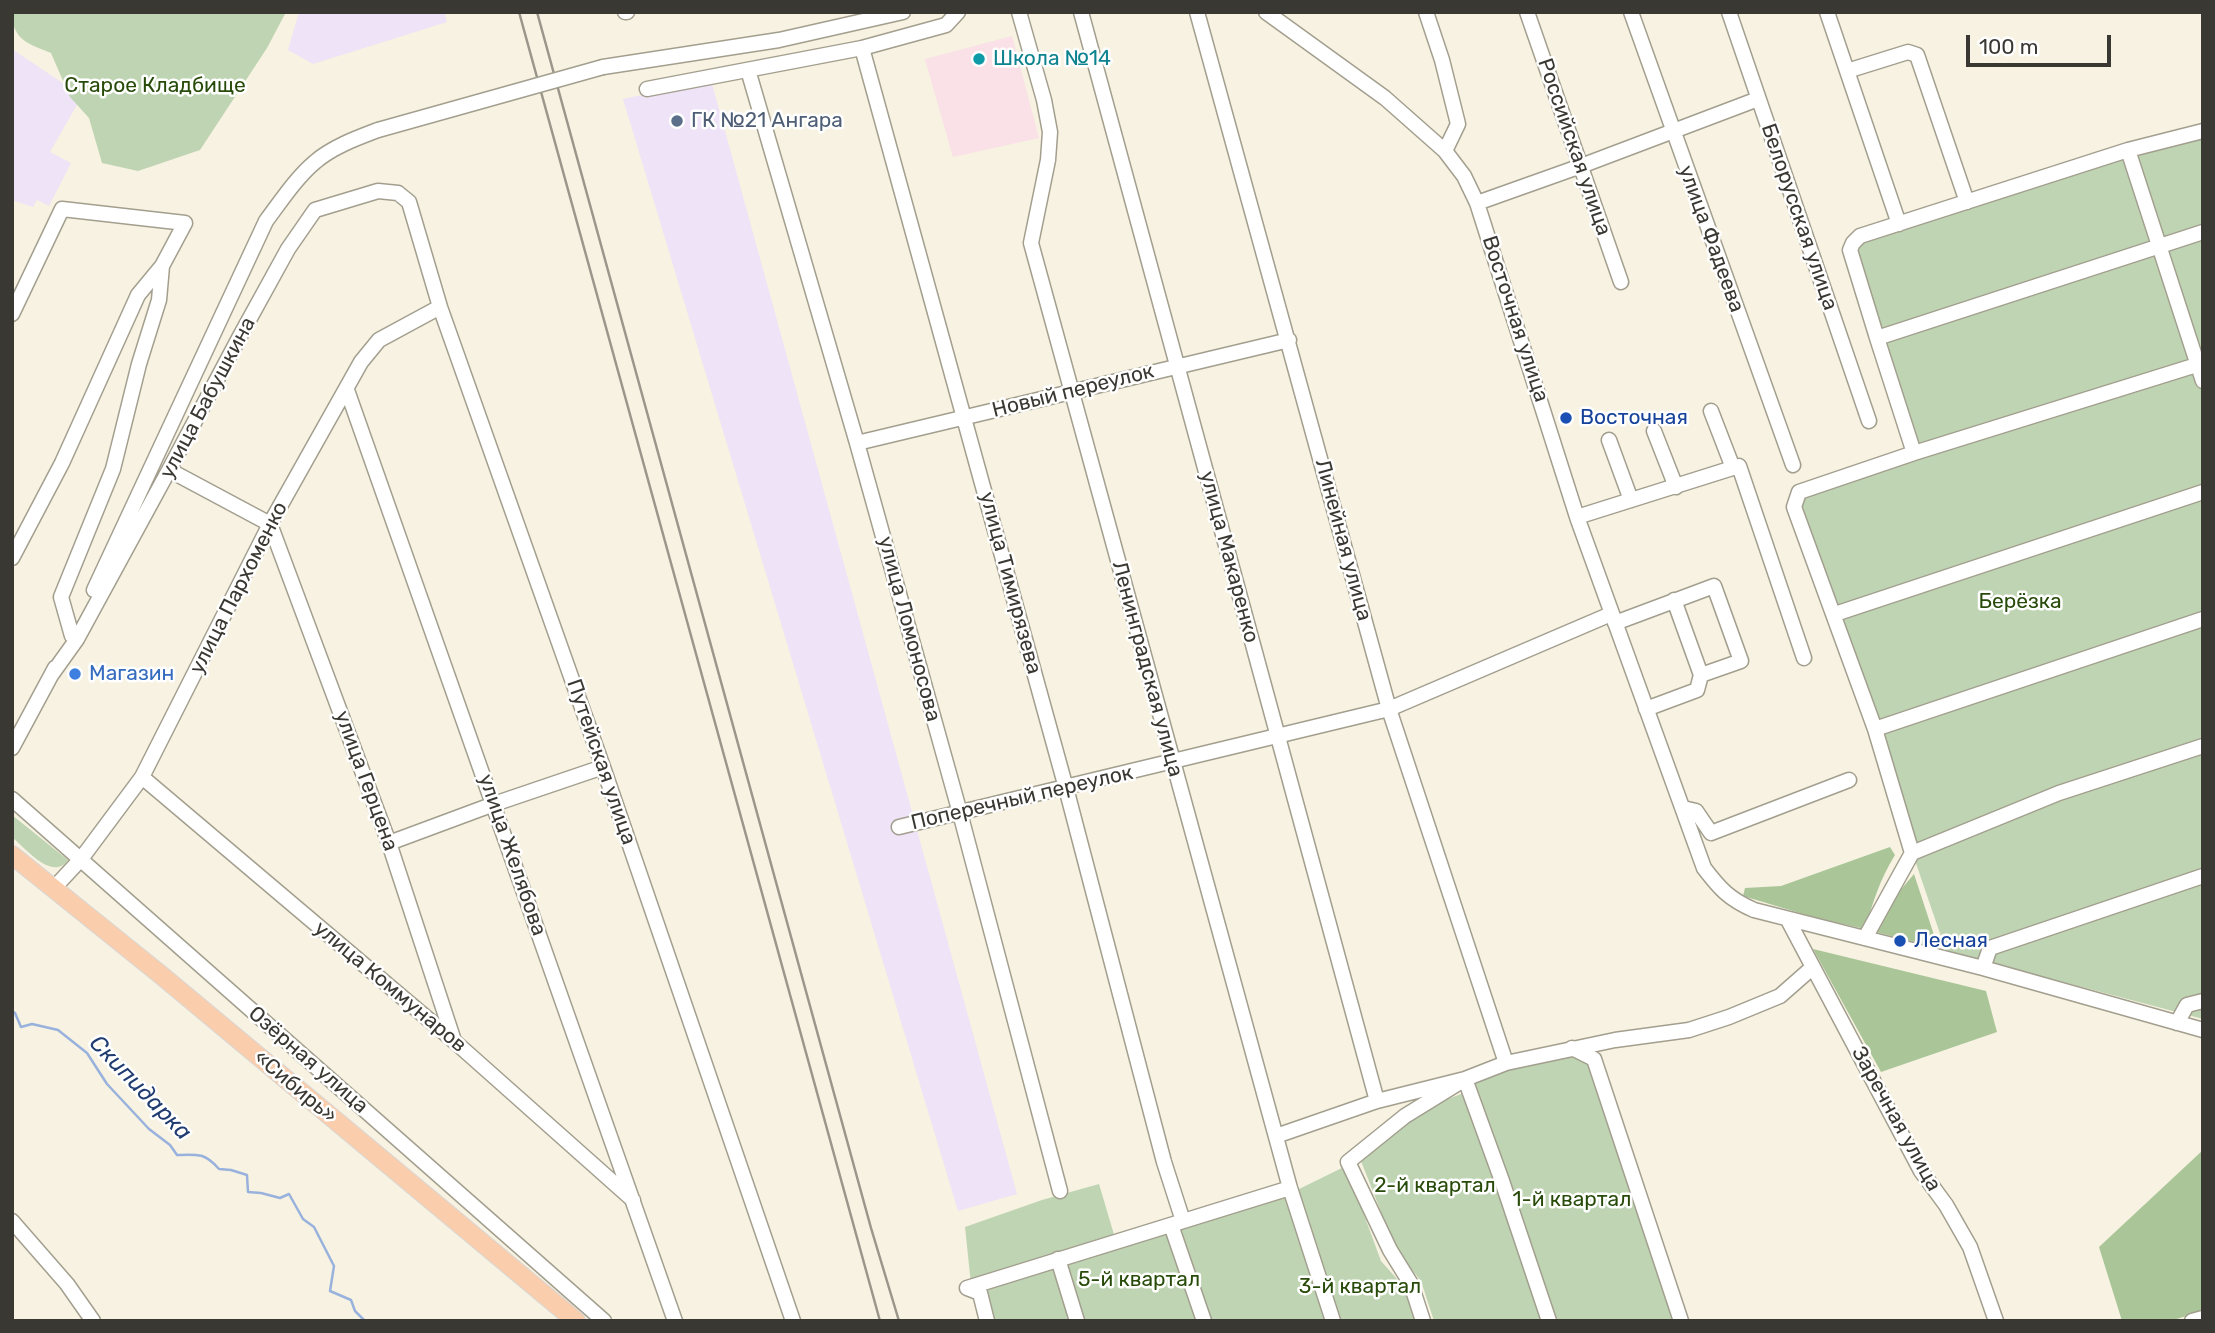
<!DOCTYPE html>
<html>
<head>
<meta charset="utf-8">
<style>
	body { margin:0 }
	#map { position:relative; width:2215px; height:1333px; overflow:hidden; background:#f7f2e1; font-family:Rubik,sans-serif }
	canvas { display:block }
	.frame { position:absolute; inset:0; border:14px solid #3a3832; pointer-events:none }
	.scale { position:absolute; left:1966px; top:35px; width:145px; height:32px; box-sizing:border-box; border:4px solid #3a3832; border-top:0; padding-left:9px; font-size:21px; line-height:24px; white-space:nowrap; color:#3a3832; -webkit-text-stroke:5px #fff; paint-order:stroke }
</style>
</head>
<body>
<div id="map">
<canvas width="2215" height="1333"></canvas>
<div class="frame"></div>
<div class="scale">100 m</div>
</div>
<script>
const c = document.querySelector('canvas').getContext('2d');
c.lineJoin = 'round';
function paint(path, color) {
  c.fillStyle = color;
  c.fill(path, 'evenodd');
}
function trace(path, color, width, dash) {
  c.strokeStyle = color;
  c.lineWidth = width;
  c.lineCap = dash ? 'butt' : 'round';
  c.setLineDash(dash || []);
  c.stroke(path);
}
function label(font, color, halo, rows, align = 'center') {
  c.font = font + ' Rubik,sans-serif';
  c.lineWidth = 5;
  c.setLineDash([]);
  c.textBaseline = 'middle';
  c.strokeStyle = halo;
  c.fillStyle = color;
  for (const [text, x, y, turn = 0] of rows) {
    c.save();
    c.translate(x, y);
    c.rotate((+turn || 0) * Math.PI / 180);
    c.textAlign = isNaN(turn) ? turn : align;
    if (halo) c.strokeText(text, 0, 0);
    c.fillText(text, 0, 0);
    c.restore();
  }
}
const industrial = new Path2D(`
	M299,12H444L447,22L313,64L288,50Z
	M12,49L82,96L50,152L71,163L49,206L37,200L33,207L12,200Z
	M711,80L1017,1194L958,1211L623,99Z`);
const education = new Path2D(`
	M1012,36L1039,138L953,157L925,59Z`);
const green = new Path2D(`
	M12,12H286L267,48L200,150L138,171L102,163L89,118L70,97L51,53C29,44 12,40 12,12Z
	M2203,132V1019L1946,951L1794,507L1799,492L1914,453L1853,243Z
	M12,815L68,860C53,882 25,848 12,837Z
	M1573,1055L1587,1064L1674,1321H1552L1469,1080Z
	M1466,1092L1545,1321H1434L1421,1281L1397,1252L1359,1156L1415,1112Z
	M1346,1166L1381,1261L1405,1288L1416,1321H1337L1295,1191Z
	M1099,1184L1115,1238L971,1284L965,1227L1042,1200Z
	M1288,1192L1328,1321H1207L1176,1227Z
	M1165,1229L1197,1321H1080L1062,1264Z
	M1056,1264L1074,1321H990L982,1287Z`);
const forest = new Path2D(`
	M1890,847L1895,855C1880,879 1873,902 1865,929L1813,917L1743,896L1745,888L1781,886Z
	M1914,874L1935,938L1926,945L1872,931L1882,912Z
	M1813,949L1986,991L1997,1032L1881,1072Z
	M2203,1150V1311L2170,1321H2122L2099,1247Z`);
const stream = new Path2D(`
	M12,1011L15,1013L21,1027L32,1024L58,1030L87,1053L107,1084L149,1129L170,1145L177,1155C198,1154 205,1153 219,1169L231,1170L247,1175L248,1192L261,1193L280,1198L289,1194L303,1219L314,1227L334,1266L330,1291L351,1300L355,1311L365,1321`);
const minor = new Path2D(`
	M625,12H627
	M958,12L946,25L862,48L1066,788L1164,1162L1183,1221
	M1019,12L1044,100L1050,132L1048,160L1031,243L1290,1188L1333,1321
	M1081,12L1377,1101
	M1197,12L1389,709L1506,1063
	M1266,12L1385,98L1445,151L1464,176L1477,203L1577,517L1704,868C1720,889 1729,899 1754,910L1983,968L2203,1030
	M1426,12L1442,60L1458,124L1445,151
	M1527,12L1621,282
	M1631,12L1793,465
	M1729,12L1869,421
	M1827,12L1899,224
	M603,67L779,40L903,12
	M748,70L857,443L960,813L1060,1191
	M1847,71L1908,52L1917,55L1967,202
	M647,89L862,48
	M2203,131L2128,150L1860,236L1853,243L1850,250L1877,338L2203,232
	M2128,150L2203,381
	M1477,203L1581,166L1758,99
	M12,314L62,209L185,223L162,266L138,295L62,463L12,558
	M1877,338L1914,453
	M347,390L675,1321
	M1711,411L1733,468
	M1654,431L1676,487
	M1609,440L1631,500
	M857,443L1289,340
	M169,470L270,524L389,843L454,1041
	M1577,517L1739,466L1804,658
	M94,590L266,221C281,201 296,178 315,162C332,147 357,138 378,130
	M1835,614L2203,492
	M1615,623L1714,586L1741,661L1701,675
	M72,636L61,597L113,469L139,364L159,300L162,266
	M52,674L77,639L169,470L239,338L288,249L315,210L378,191L398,193L409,202L440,307L603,767L793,1321
	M1646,709L1697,690L1701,675L1674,600
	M1875,729L2203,619
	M12,748L55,668
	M142,777L454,1041L633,1200
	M12,799L604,1321
	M1683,808L1696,811L1711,833L1849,780
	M899,827L1389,709L1611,614
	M389,843L494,804L603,767
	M1912,853L2059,793L2203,746
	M54,888L81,859L142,777L270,524L361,362L379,340L440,307
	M1788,920L1921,1171L1946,1205L1970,1247L1996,1321
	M1865,938L1912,853L1875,729L1794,507L1799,492L1914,453L2203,363
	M1983,968L1990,948L2203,876
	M2177,1023L2187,1005L2203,1001
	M1572,1048L1594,1059L1681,1321
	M1276,1136L1377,1101L1465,1079L1506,1063L1615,1040L1689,1030L1729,1017L1780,996L1813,967
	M12,1221L67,1284L93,1321
	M1171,1225L1204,1321
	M1058,1259L1077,1321
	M967,1288L1290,1188
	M967,1288L980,1293L987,1321
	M1423,1321L1411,1284L1390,1250L1348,1162L1405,1116L1465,1079L1502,1181L1549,1321
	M2192,1321L2203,1318`);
const major = new Path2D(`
	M12,855L161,975L576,1321`);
const rail = new Path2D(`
	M519,12L880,1321
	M537,12L871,1228L899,1321`);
const minorBridge = new Path2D(`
	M378,130L603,67`);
const markers = [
	[979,59,7,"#0f9aa8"],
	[677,121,7,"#5c6f8a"],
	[1566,418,7,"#1a4fb4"],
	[75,674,7,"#3f7fe0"],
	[1900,941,7,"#1a4fb4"]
];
const cultureNames = [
	["Школа №14",993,59]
];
const parkNames = [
	["Старое Кладбище",155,86],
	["Берёзка",2020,602],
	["2-й квартал",1435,1186],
	["1-й квартал",1572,1200],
	["5-й квартал",1139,1280],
	["3-й квартал",1360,1287]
];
const serviceNames = [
	["ГК №21 Ангара",691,121]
];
const streetNames = [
	["Российская улица",1574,147,71],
	["Белорусская улица",1799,217,71],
	["улица Фадеева",1711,239,70],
	["Восточная улица",1515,319,72],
	["Новый переулок",1073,391,-14],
	["улица Бабушкина",208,398,-62],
	["Линейная улица",1343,540,75],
	["улица Макаренко",1229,557,75],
	["улица Тимирязева",1010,583,75],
	["улица Пархоменко",239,588,-63],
	["улица Ломоносова",909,629,75],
	["Ленинградская улица",1147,669,75],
	["Путейская улица",601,762,71],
	["улица Герцена",366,781,70],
	["Поперечный переулок",1022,798,-13],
	["улица Желябова",512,855,71],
	["улица Коммунаров",390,987,40],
	["Озёрная улица",308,1060,41],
	["«Сибирь»",295,1087,40],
	["Заречная улица",1896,1119,61]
];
const transitNames = [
	["Восточная",1580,418],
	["Лесная",1914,941]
];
const shopNames = [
	["Магазин",89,674]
];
const waterNames = [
	["Скипидарка",140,1088,46]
];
paint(industrial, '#eee3f7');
paint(education, '#fae0e7');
paint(green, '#bed4b2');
paint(forest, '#aac699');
trace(stream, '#99b2dd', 2.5);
trace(minor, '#a39f8f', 17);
trace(major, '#d8d7d6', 20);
trace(minor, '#fff', 14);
trace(major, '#facdac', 18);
trace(rail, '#9a968b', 2.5);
trace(minorBridge, '#a39f8f', 17, []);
trace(minorBridge, '#fff', 14);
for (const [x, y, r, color] of markers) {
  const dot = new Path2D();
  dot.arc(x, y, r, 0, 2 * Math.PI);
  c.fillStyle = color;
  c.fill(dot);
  trace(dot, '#fff', 2.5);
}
label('21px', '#0d838f', '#fff', cultureNames, 'left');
label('21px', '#284b0a', '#fff', parkNames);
label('21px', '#4e5e75', '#fff', serviceNames, 'left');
label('21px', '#3a3832', '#fff', streetNames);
label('21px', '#164399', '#fff', transitNames, 'left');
label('21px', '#366cbe', '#fff', shopNames, 'left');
label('italic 23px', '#1f3b70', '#fff', waterNames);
</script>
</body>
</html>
